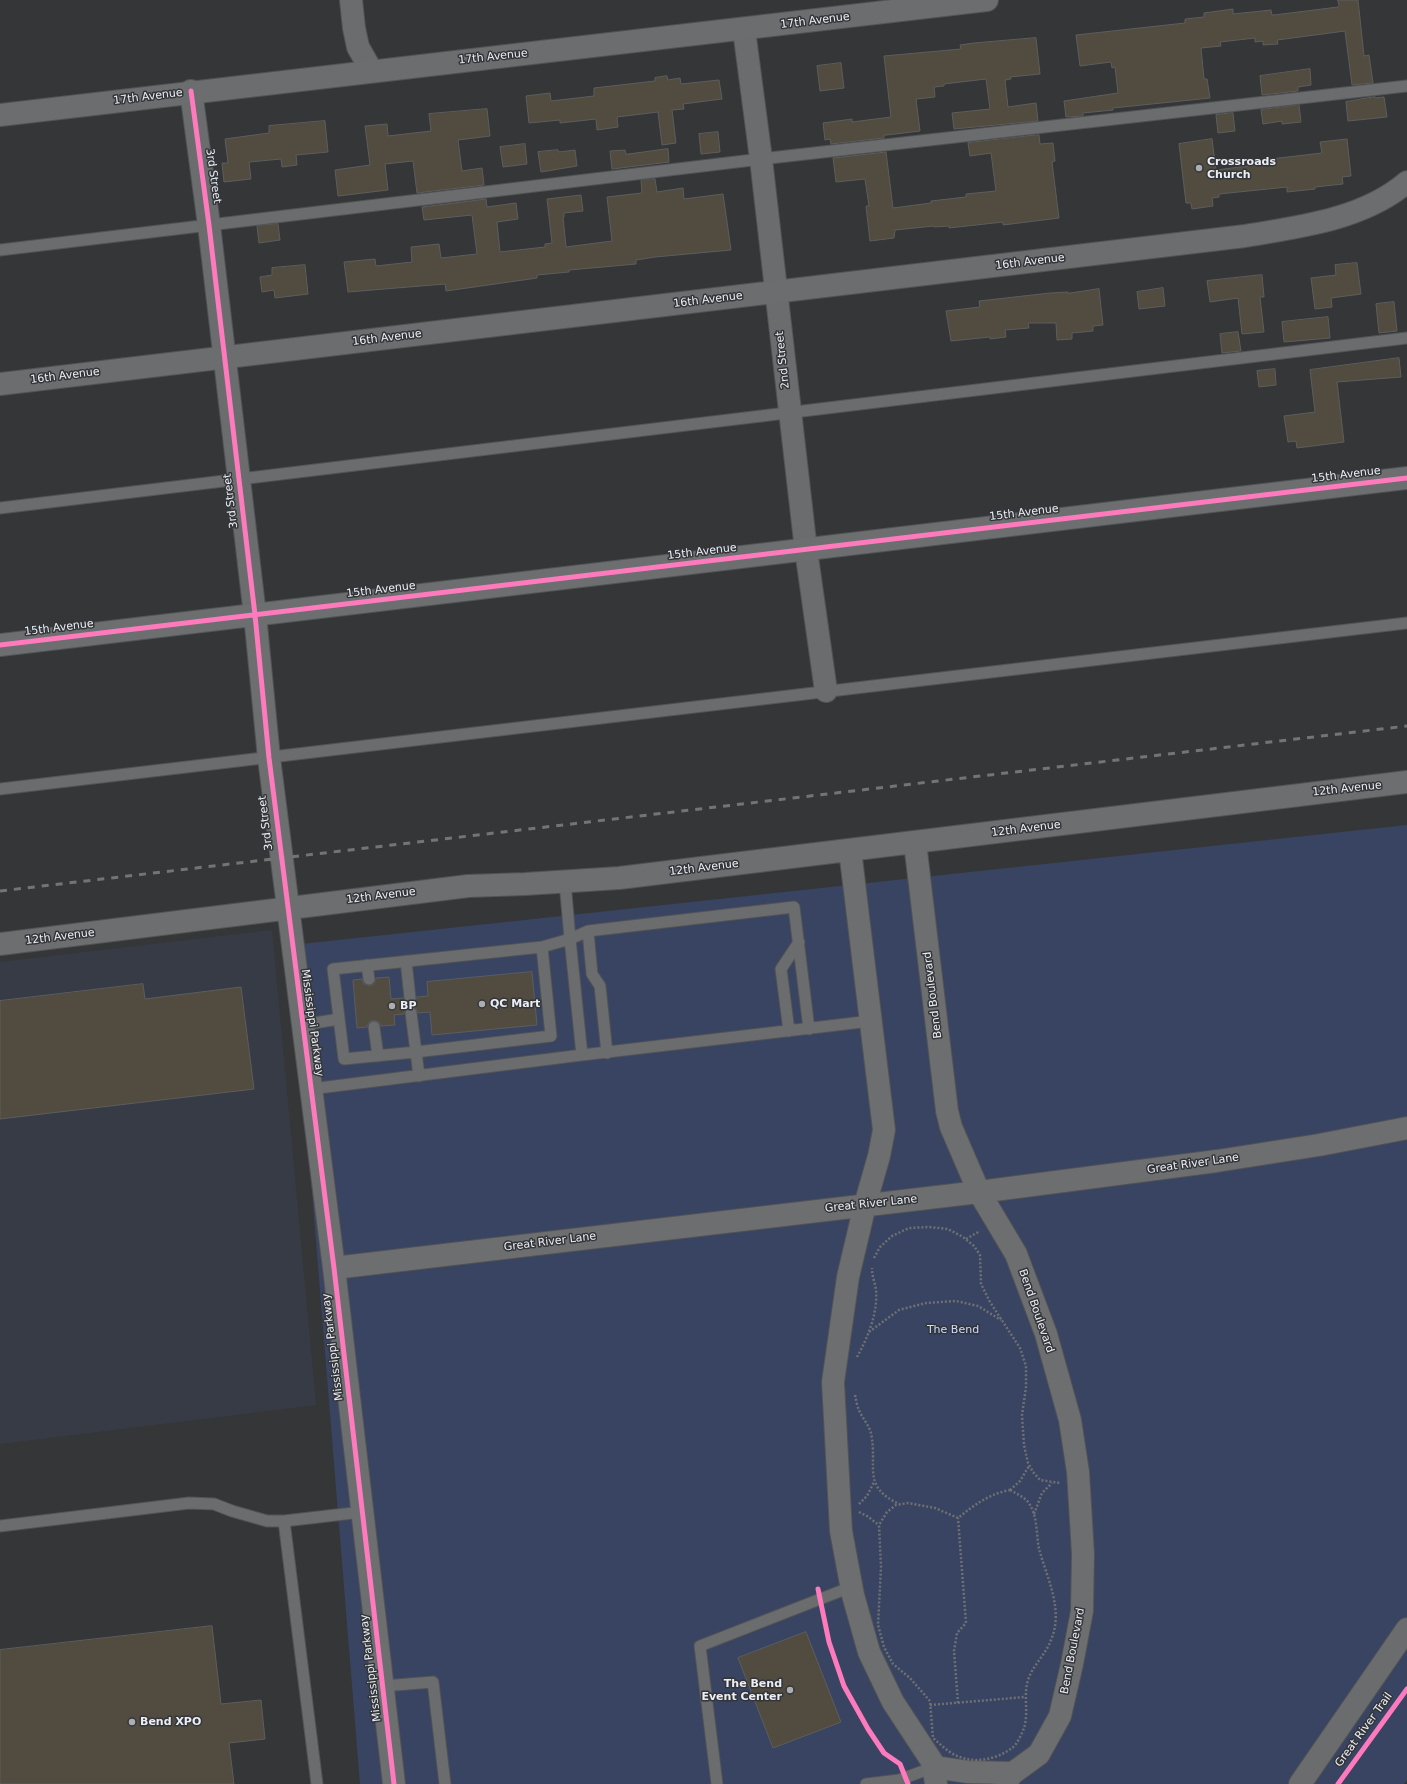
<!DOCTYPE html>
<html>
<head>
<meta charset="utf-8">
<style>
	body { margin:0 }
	canvas { display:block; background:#343638 }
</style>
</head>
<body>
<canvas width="1407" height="1784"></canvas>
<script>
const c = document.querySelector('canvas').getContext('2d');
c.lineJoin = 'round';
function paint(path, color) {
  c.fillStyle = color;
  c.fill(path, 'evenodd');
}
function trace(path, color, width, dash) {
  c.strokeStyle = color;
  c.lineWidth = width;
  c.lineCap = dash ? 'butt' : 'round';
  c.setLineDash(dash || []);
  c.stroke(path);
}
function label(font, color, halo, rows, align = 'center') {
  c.font = font + ' "DejaVu Sans",sans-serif';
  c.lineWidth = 3;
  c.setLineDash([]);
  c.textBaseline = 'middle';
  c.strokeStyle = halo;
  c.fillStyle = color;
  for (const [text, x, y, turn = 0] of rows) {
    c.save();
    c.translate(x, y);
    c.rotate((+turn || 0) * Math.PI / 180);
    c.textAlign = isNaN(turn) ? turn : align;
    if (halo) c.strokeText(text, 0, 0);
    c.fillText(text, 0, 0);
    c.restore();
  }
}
const built = new Path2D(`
	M272,930L316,1405L0,1444V962Z`);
const green = new Path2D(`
	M1407,825V1780L1404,1784H360L292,945Z`);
const building = new Path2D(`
	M1338,0H1358L1364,56L1369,55L1373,83L1352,85L1345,31L1277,40L1278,44L1263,45V41L1255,42V38L1220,42L1221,46L1201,48L1204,79H1207L1210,98L1113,108V110L1083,113V116L1066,117L1064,101L1118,93L1115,67L1112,68L1111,62L1080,66L1076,35L1185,23V19L1204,17V13L1233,9V14L1271,10L1272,15H1274L1338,7L1339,6Z
	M1036,38L1040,74L1010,77L1011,79L1005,80L1008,107L1036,103L1038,121L954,129L952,113L990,109L986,79L944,84V86L934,87L935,97L916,99L920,131L887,135H884V138L831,144L830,139L825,140L823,123L852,119V122L891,117L884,56L961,49L960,45L974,43Z
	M841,63L844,88L820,91L817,66Z
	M1310,69L1311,85L1298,87V91L1262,95L1260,76Z
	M667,76L668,80L680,78L681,84L719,80L722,99L683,104L684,109L672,110L676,143L662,145L658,112L617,117L618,127L597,130L596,119L560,123V120L529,123L526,96L550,93L551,101L594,96V88L655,81V78Z
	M1375,97V98L1384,97L1387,117L1348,121L1346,102Z
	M1299,105L1301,122L1282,124V121L1263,124L1261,110Z
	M487,109L490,136L458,140L462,171L482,168L484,185L417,193L413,161L385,164L388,190L338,196L335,170L370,165L365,126L387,124L388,136L431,131L429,114Z
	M1233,113L1235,131L1218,133L1216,115Z
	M325,121L328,152L296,155L297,165L282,167L281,159L249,162L251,179L224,182L222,163H228L225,139L269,133V126Z
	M718,132L720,152L701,154L699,134Z
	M1039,135L1040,144L1053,143L1055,161L1052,162L1059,218L1003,225V222L949,228V226L934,227V226L895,230L894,238L870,241L866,206H869L865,179L836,182L833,158L886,152L893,208L931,203V201L966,197V194L996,191L991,153L970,156L968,143Z
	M1212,139L1216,170L1256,165V163L1263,162L1262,160L1322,153L1320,142L1347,139L1351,176L1342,177L1343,184L1315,187V189L1287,192V187L1219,194V197L1212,198L1213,206L1192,209L1191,203H1186L1179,144Z
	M525,144L527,164L503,167L500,147Z
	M668,149L669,162L612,169L610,151L625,150L626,154Z
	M558,150L559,152L575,150L577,166L541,172L538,152Z
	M655,179L657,192L683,188L684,199L723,194L731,250L655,257L636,260V264L569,270V272L537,275V278L446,291L445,284L348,292L344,262L375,259L376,266L412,262L411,247L439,244L441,258L477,254L472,215L424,220L422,207L486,199L487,207L516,203L518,219L497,222L500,252L545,247V244L552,243L547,199L581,195L583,211L564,213V217H563L566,247L612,241L607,197L642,193L641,180Z
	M278,224L280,240L259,243L257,226Z
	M1357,263L1361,294L1331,298L1332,307L1315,309L1311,278L1336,275L1335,265Z
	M305,265L308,294L275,298L274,290L262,292L260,277L272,275V268Z
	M1262,275L1264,297H1260L1264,332L1242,334L1238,298L1210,302L1207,281Z
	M1163,288L1165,306L1139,309L1137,292Z
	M1099,289L1103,325L1093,326V331L1072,333V339L1057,340L1056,323H1028L1029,328L1005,330L1006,337L990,339V337L951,341L946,311L980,307L979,301L1050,293L1068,292V293Z
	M1394,302L1397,331L1379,333L1376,304Z
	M1328,317L1330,338L1284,342L1282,322Z
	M1238,332L1241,351L1222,353L1220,334Z
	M1399,358L1401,377L1337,382L1344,442L1297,448L1296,441L1288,442L1284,416L1315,412L1310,370Z
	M1275,369L1276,385L1259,387L1257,371Z
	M532,972L537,1025L432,1035L430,1012L418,1013L416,1008L410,1006L406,1008L404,1014L394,1015L395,1025L381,1026L379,1022L373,1020L369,1022L367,1027L357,1028L353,980L362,979L364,984L370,986L374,984L376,978L389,977L391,999L403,998L405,1002L410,1005L414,1003L417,997L428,996L427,982Z
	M143,984L145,999L241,987L254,1089L0,1119V1001Z
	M212,1626L221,1704L261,1700L265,1739L229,1743L234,1784H0V1650Z
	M806,1632L841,1722L773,1748L738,1658Z`);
const path = new Path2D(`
	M966,1239L980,1231
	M874,1258L880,1247L892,1236L909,1228L929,1227L948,1229L963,1237L974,1246L980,1255L981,1284L990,1302L1020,1348L1026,1366V1387L1022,1415L1024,1445L1028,1463L1033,1472L1040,1480L1060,1483
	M869,1332L899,1310L926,1303L956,1301L978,1306L1001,1320
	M857,1357C868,1337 878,1313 876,1290C875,1283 872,1276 872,1268
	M855,1395C856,1400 857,1406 859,1410C862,1418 869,1425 871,1433C878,1467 861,1486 899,1504
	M1010,1490C1017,1494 1024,1497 1028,1502C1038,1515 1036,1534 1039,1549C1047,1578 1064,1610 1051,1640C1046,1654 1033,1665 1028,1680C1023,1696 1029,1712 1024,1728C1022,1733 1017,1745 1012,1748C996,1760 973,1764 955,1755C947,1751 940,1744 933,1738L930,1701L910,1678L893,1664L884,1647L878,1625L881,1567L879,1525L887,1512L896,1505L908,1503L935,1508L958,1518C974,1505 989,1494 1010,1490Z
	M1010,1490L1020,1481L1029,1466
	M859,1504L867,1496L874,1482
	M859,1512L867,1516L879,1525
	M1034,1514L1042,1493L1052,1483
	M958,1703L954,1651L957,1633L966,1623L958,1518
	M930,1705L1025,1697`);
const lane = new Path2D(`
	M0,250L761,159L1407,86
	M0,508L1407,338
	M0,789L1407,623
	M588,931L592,974L600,986L607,1053
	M406,961L410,998
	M367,965L369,979
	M411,1013L416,1052L344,1059L333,969L542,947
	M302,1025L339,1019
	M374,1027L378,1056
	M789,1031L781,969L799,942
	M582,1055L871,1021
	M419,1076L416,1052L551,1036L542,947L570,939L588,931L794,907L809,1029
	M311,1089L582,1055L570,939L565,882
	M0,1526L189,1503L214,1504L232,1511L267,1521H284
	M383,1686L433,1682L445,1784
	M317,1784L284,1521L362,1512
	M717,1784L700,1646L851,1587
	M866,1784L899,1780L934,1767`);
const street = new Path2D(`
	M351,0L354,28L358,47L371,70
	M744,30L761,159L806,550L826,691
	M191,91L209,225L255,615
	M1300,1784L1407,1629`);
const secondary = new Path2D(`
	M255,615L269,758L334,1268L394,1784
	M0,645L1407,478
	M915,843L947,1111L951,1127L979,1192L1016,1254L1046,1334L1070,1420L1078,1472L1083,1554L1082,1611L1072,1664L1060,1716L1039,1754L1013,1773L1004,1784
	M850,850L884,1130L879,1156L865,1205L848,1277L833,1382L841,1531L853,1595L869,1652L893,1702L933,1763L936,1784
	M0,944L468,886L525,884L619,878L1407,782
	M334,1268L979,1192L1217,1161L1319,1145L1407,1128
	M934,1767L968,1772L1013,1773`);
const primary = new Path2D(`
	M0,115C329,75 658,40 987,0
	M0,384L1245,236C1300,227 1364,219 1407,182`);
const rail = new Path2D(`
	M0,891L1407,726`);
const cycleway = new Path2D(`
	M191,91L209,225L255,615L269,758L334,1268L394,1784
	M0,645L1407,478
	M818,1589L829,1642L844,1686L868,1729L884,1753L900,1764L908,1784
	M1338,1784L1407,1689`);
const markers = [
	[1199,168,4,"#acaeb1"],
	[482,1004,4,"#acaeb1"],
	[392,1006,4,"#acaeb1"],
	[790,1690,4,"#acaeb1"],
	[132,1722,4,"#acaeb1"]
];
const streetNames = [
	["17th Avenue",815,21,-7],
	["17th Avenue",493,57,-6],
	["17th Avenue",148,97,-7],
	["3rd Street",213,176,82],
	["16th Avenue",1030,262,-7],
	["16th Avenue",708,300,-7],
	["16th Avenue",387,338,-7],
	["2nd Street",783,360,-96],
	["16th Avenue",65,376,-7],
	["15th Avenue",1346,475,-7],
	["3rd Street",231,501,-97],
	["15th Avenue",1024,513,-7],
	["15th Avenue",702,552,-7],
	["15th Avenue",381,590,-7],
	["15th Avenue",59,628,-7],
	["12th Avenue",1347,789,-6],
	["3rd Street",266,823,-97],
	["12th Avenue",1026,829,-7],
	["12th Avenue",704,868,-7],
	["12th Avenue",381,896,-7],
	["12th Avenue",60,937,-7],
	["Bend Boulevard",933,995,-97],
	["Mississippi Parkway",312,1023,82],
	["Great River Lane",1193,1164,-8],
	["Great River Lane",871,1204,-6],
	["Great River Lane",550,1242,-7],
	["Bend Boulevard",1036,1311,71],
	["Mississippi Parkway",333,1347,-97],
	["Bend Boulevard",1073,1651,-79],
	["Mississippi Parkway",371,1668,-97],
	["Great River Trail",1364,1730,-54]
];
const poiNames = [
	["Crossroads",1207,162],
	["Church",1207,175],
	["QC Mart",490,1004],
	["BP",400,1006],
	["The Bend",782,1684,"right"],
	["Event Center",782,1697,"right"],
	["Bend XPO",140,1722]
];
const parkNames = [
	["The Bend",953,1330]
];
paint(built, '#373b45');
paint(green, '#384462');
paint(building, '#514c3f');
trace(building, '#5d5d5d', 1);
trace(lane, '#525355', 13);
trace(street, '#525355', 24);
trace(secondary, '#525355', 24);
trace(primary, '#525355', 24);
trace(path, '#6f7071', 2.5, [2, 2]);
trace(lane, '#6b6c6e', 11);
trace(street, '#6b6c6e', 22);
trace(secondary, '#6d6e6f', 22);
trace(primary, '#6b6d6e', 22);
trace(rail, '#737475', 3, [7, 7]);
trace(cycleway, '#fd7abc', 5);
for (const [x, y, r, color] of markers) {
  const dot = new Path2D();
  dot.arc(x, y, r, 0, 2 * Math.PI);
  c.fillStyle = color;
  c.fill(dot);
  trace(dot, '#32353a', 1.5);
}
label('11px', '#edeef2', '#32353a', streetNames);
label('bold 11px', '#edeef2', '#32353a', poiNames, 'left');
label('11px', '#cddcff', '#32353a', parkNames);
</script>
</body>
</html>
